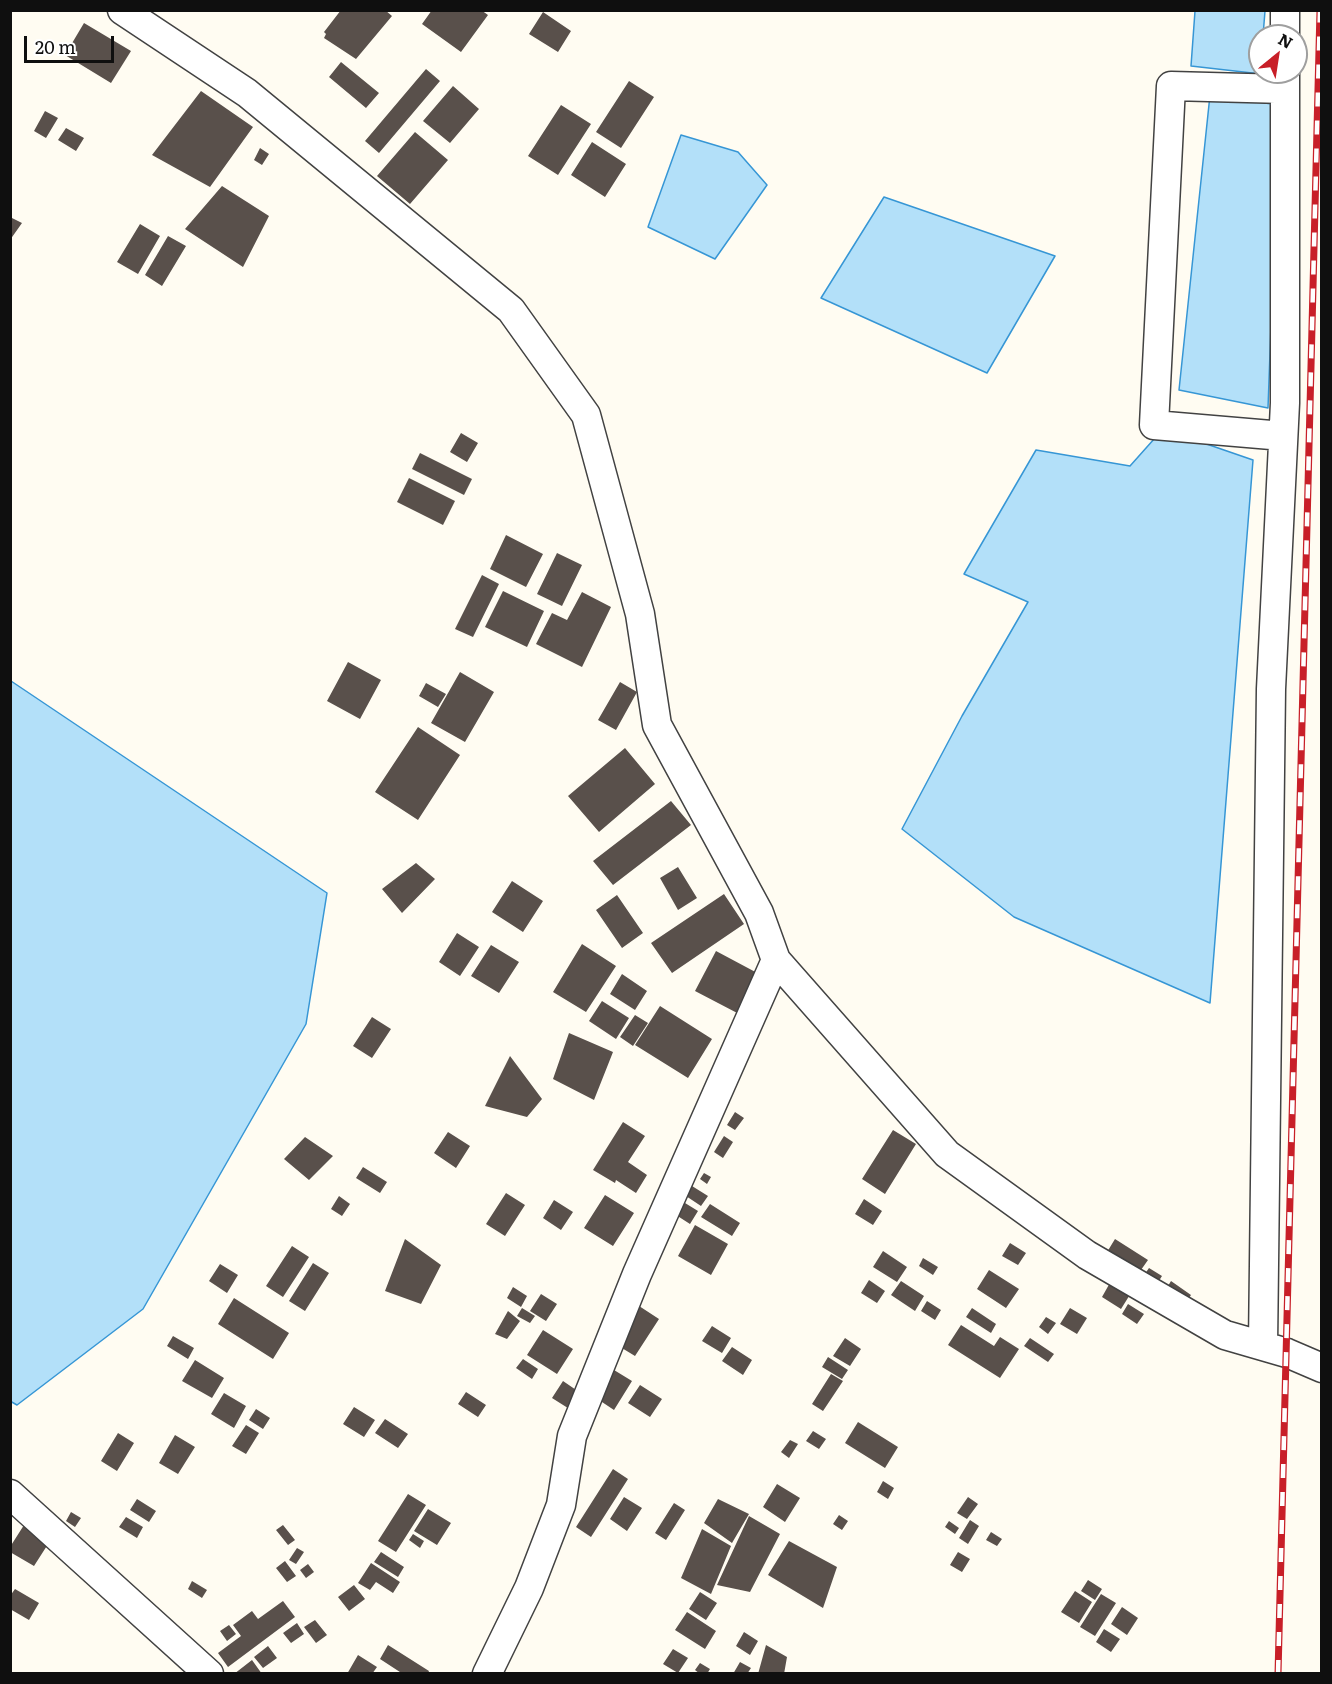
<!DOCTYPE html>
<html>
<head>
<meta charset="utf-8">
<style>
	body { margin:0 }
	#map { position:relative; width:1332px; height:1684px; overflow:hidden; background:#fffcf2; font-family:Literata,serif }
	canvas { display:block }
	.frame { position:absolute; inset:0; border:12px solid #0f0f0f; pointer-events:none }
	.north { position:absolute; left:1248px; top:24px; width:60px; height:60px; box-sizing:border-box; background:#fff; border:2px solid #9f9f9f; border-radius:50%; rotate:30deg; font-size:16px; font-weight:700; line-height:24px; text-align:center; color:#0f0f0f }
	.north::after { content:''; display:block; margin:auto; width:21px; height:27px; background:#c81f28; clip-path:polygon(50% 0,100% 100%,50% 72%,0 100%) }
	.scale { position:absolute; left:24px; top:36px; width:90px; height:27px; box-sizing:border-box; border:3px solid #0f0f0f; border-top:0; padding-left:8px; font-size:18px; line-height:21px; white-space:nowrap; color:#0f0f0f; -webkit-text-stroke:4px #fff; paint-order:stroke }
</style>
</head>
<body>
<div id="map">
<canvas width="1332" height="1684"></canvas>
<div class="frame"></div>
<div class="north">N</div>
<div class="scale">20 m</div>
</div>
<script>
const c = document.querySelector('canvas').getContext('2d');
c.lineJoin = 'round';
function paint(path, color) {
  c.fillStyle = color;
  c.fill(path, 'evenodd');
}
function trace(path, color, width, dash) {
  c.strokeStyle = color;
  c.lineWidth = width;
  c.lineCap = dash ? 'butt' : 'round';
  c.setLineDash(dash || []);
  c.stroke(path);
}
const water = new Path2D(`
	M1195,11H1265L1263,36H1260L1261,74L1191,66Z
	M1210,95L1279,105L1268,408L1179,390Z
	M681,135L738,152L767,185L715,259L648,227Z
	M884,197L1055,256L987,373L821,298Z
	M1163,429L1253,460L1210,1003L1014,917L902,829L962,716L1028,602L964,574L1036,450L1130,466Z
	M11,681L327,893L306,1024L143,1309L17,1405L10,1401Z`);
const building = new Path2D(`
	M341,10H385L392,16L356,59L324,38L326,34L324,32Z
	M432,10H481L488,15L461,52L422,24Z
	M543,12L571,31L558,52L529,34Z
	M84,23L131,51L111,83L65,55Z
	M341,62L379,93L366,108L329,77Z
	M426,69L440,81L379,153L365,141Z
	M629,81L654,97L621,148L596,132Z
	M453,86L479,109L450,143L423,121Z
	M201,91L253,127L210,187L152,155Z
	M561,105L591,124L558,175L528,156Z
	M45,111L58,118L46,138L34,131Z
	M66,128L84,138L76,151L58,140Z
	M415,132L448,160L410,204L377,176Z
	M592,142L626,164L605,197L571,175Z
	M260,148L269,154L262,165L254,160Z
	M222,186L269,216L243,267L185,229Z
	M10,217L22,223L10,240Z
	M140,224L160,236L138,274L117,262Z
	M168,236L186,246L162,286L145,275Z
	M461,433L478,443L467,462L450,452Z
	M420,453L472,479L464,495L412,469Z
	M409,478L455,501L443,525L397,502Z
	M506,535L543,554L526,587L490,569Z
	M557,553L582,565L562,606L537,594Z
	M482,575L499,584L473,637L455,629Z
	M503,591L544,611L527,647L485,627Z
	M582,592L611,607L582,667L536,644L552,613L567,620Z
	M348,662L381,680L360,719L327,701Z
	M460,672L494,692L465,742L431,723Z
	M620,682L637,692L616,730L598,720Z
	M426,683L446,694L438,707L419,696Z
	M418,727L460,755L418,820L375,792Z
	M625,748L655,784L599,832L568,796Z
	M671,801L691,825L613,885L593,861Z
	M416,863L435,879L402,913L382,889Z
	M678,867L697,898L678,910L660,878Z
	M512,881L543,901L523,932L492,912Z
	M724,894L744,924L672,973L651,943Z
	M617,895L643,933L622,948L596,910Z
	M457,933L479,947L460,976L439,962Z
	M582,944L616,966L586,1012L553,992Z
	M491,945L519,962L499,993L471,976Z
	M716,951L761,975L741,1015L695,991Z
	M622,974L647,991L635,1010L610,994Z
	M602,1001L629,1018L616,1039L589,1021Z
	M660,1006L712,1039L688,1078L635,1045Z
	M635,1015L648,1023L633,1046L620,1037Z
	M372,1017L391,1029L372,1058L353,1046Z
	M569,1033L613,1052L594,1100L553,1079Z
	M510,1056L542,1099L527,1117L485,1106Z
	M735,1112L744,1118L735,1130L727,1125Z
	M623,1122L645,1136L628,1162L647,1175L636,1193L616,1180L615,1183L593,1170Z
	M893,1130L916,1144L885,1194L862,1179Z
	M448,1132L470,1146L456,1168L434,1153Z
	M724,1136L733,1142L723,1158L714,1152Z
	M305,1137L333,1156L309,1180L284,1159Z
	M363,1167L387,1182L380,1193L356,1178Z
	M704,1173L711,1177L707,1184L700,1179Z
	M692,1186L708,1196L701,1206L686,1196Z
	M506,1193L525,1205L505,1236L486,1224Z
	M605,1195L634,1213L613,1246L584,1228Z
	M339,1196L350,1204L342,1216L331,1209Z
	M864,1199L882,1211L873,1225L855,1214Z
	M554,1200L573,1212L561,1230L543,1218Z
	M685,1203L698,1211L690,1224L676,1215Z
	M710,1204L740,1223L732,1236L701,1217Z
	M695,1225L728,1244L711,1275L678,1256Z
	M405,1239L441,1265L421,1304L385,1291Z
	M1115,1239L1148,1260L1136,1277L1104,1257Z
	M1010,1243L1026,1253L1018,1265L1002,1256Z
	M292,1246L309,1257L283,1297L266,1286Z
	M883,1251L907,1267L897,1282L873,1267Z
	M923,1258L938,1267L933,1275L919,1266Z
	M313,1263L329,1273L305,1311L289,1301Z
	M220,1264L238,1275L227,1293L209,1281Z
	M1149,1268L1162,1276L1155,1287L1142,1278Z
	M989,1270L1019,1289L1006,1308L977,1289Z
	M869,1280L885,1291L877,1303L861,1293Z
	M901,1281L924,1296L915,1311L891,1295Z
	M1111,1281L1131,1293L1121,1309L1102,1297Z
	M1171,1281L1191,1295L1185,1304L1165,1291Z
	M513,1287L527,1296L521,1307L507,1298Z
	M541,1294L557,1304L546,1321L530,1311Z
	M234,1298L289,1333L273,1359L218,1324Z
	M927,1301L941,1310L935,1320L921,1311Z
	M636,1304L659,1319L635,1356L612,1342Z
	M1128,1304L1144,1314L1137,1324L1122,1314Z
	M522,1308L535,1316L530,1323L517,1316Z
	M972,1308L996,1324L991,1333L966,1317Z
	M1070,1308L1087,1318L1077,1334L1060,1324Z
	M508,1311L520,1321L507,1339L495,1334Z
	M1046,1317L1056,1323L1048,1334L1039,1327Z
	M961,1325L994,1346L1000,1337L1019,1349L1000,1378L948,1345Z
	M712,1326L731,1338L722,1353L702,1341Z
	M543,1330L573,1349L557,1374L527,1355Z
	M173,1336L194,1348L188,1359L167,1346Z
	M845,1338L861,1349L850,1366L833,1356Z
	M1030,1338L1054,1354L1048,1362L1024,1346Z
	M732,1347L752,1360L743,1375L722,1361Z
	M828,1357L848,1370L842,1379L822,1367Z
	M523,1359L538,1369L532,1379L516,1368Z
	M195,1360L224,1378L212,1398L182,1381Z
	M614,1370L632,1381L614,1410L596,1398Z
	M831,1374L843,1381L823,1411L812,1404Z
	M563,1381L582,1394L571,1410L552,1398Z
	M640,1385L662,1399L650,1417L628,1403Z
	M466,1392L486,1405L478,1417L458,1404Z
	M224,1393L246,1406L234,1428L211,1414Z
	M354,1407L375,1420L364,1437L343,1424Z
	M256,1409L270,1418L263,1429L249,1420Z
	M385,1419L408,1434L398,1448L375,1433Z
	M858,1422L898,1447L885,1468L845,1443Z
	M246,1425L259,1433L246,1454L232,1446Z
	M813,1431L826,1439L819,1449L806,1441Z
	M118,1433L134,1443L117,1471L101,1461Z
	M175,1435L195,1447L178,1474L159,1463Z
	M790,1440L798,1444L789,1458L781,1452Z
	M613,1469L628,1479L591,1537L576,1527Z
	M883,1481L894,1488L888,1499L877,1492Z
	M777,1484L800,1498L785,1522L763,1507Z
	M408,1494L426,1505L396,1552L378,1541Z
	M624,1497L642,1508L627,1531L610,1519Z
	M968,1497L978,1504L967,1519L957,1513Z
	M137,1499L156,1511L149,1522L130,1510Z
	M718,1499L749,1514L732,1543L704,1523Z
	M674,1503L685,1510L666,1540L655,1533Z
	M428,1509L451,1523L437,1545L414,1531Z
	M71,1512L81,1518L75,1527L66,1521Z
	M839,1515L848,1521L842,1530L833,1524Z
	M749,1516L780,1534L750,1592L717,1585Z
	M126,1517L143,1527L137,1538L119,1527Z
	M970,1520L979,1526L968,1544L959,1538Z
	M949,1521L959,1528L955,1534L945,1527Z
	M24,1525L50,1541L34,1566L10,1552V1547Z
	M283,1525L295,1540L288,1545L276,1530Z
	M702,1529L731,1546L711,1594L681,1578Z
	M991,1532L1002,1539L997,1546L986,1540Z
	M413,1534L424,1541L420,1548L409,1540Z
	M789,1541L837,1567L823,1608L768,1575Z
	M297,1548L304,1552L296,1564L289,1560Z
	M381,1552L404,1567L398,1577L374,1562Z
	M958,1552L970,1559L962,1572L950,1565Z
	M285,1561L296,1576L287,1582L276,1568Z
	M371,1563L400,1582L393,1593L376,1582L370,1590L358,1583Z
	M308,1564L314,1572L306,1578L300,1570Z
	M1088,1580L1102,1589L1095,1600L1081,1591Z
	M192,1581L207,1590L202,1598L188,1589Z
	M354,1585L365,1599L349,1611L338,1597Z
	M15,1589L39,1603L29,1620L10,1609V1596Z
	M1075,1591L1092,1602L1079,1623L1061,1612Z
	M700,1592L717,1603L706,1620L689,1609Z
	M1101,1594L1116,1603L1095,1636L1080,1627Z
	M283,1601L295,1617L228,1667L218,1653L241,1636L233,1625L252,1611L258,1619Z
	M1122,1607L1138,1618L1127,1635L1111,1624Z
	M687,1612L716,1631L705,1649L675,1630Z
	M315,1620L327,1635L316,1643L304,1627Z
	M297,1623L304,1634L291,1643L283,1633Z
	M229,1625L236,1634L227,1641L220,1631Z
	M1104,1629L1120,1639L1111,1652L1096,1642Z
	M744,1632L758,1641L750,1655L736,1646Z
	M388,1645L429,1671L428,1674H403L380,1659Z
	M766,1645L787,1657L784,1674H758Z
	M268,1646L277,1658L263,1668L254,1657Z
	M673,1649L688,1658L678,1673L663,1664Z
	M358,1655L377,1667L372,1674H347Z
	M252,1660L262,1674H234Z
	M740,1662L751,1668L747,1674H733Z
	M700,1663L710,1669L707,1674H700L695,1670Z`);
const street = new Path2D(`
	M122,10L247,93L511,310L586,415L640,614L657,725L759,913L776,960L947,1154L1087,1255L1225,1335L1287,1353L1322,1368
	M1285,36V10
	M1283,436L1154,425L1171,86L1285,89
	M1263,1346L1271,689L1285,403V72
	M10,1494L209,1674
	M487,1674L529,1588L561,1505L572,1436L637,1274L776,960`);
const rail = new Path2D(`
	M1278,1674L1320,10`);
paint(water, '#b3e0f9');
trace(water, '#3696d5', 1.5);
paint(building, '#59504b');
trace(street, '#424242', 31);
trace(street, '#fff', 28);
trace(rail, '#c81f28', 7);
trace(rail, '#fff', 4.5, [14]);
</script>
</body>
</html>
